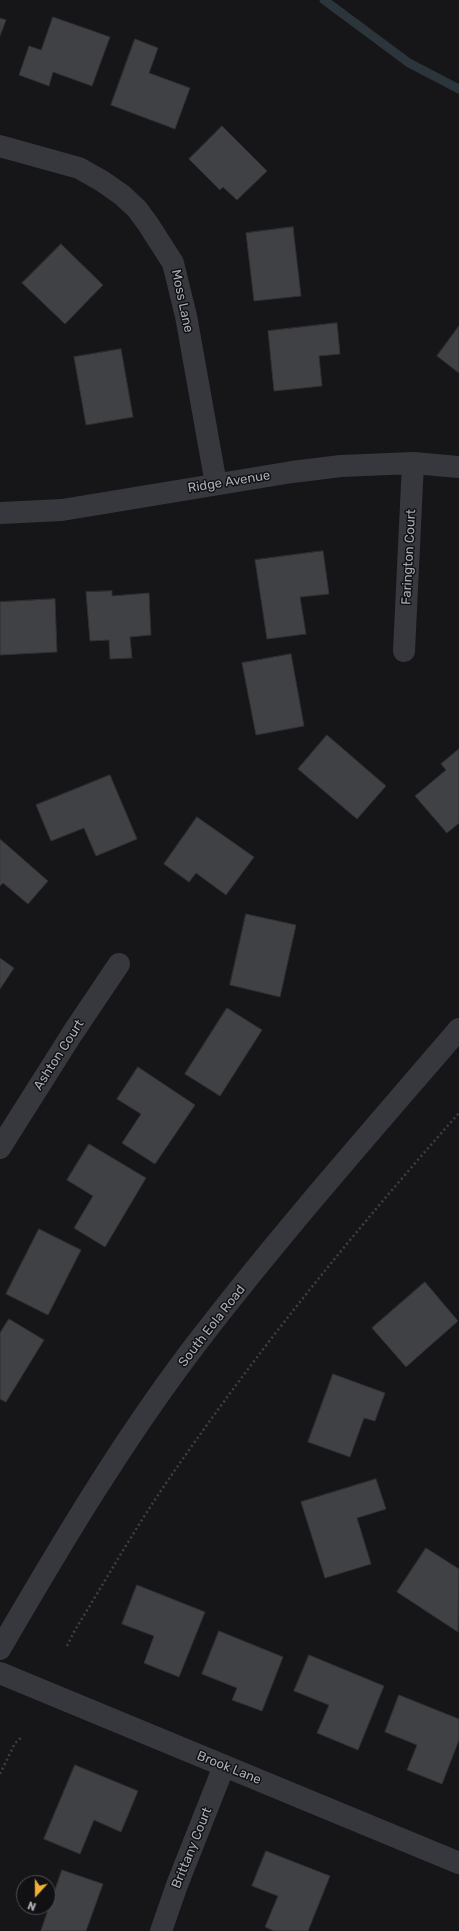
<!DOCTYPE html>
<html>
<head>
<meta charset="utf-8">
<style>
	body { margin:0 }
	#map { position:relative; width:459px; height:1931px; overflow:hidden; background:#161618; font-family:Rubik,sans-serif }
	canvas { display:block }
	.north { position:absolute; left:16px; top:1875px; width:40px; height:40px; box-sizing:border-box; background:#111113; border:1px solid #4d4f55; border-radius:50%; rotate:201deg; font-size:11px; font-weight:700; line-height:16px; text-align:center; color:#a8adb8 }
	.north::after { content:''; display:block; margin:auto; width:14px; height:18px; background:#f2b134; clip-path:polygon(50% 0,100% 100%,50% 72%,0 100%) }
</style>
</head>
<body>
<div id="map">
<canvas width="459" height="1931"></canvas>
<div class="north">N</div>
</div>
<script>
const c = document.querySelector('canvas').getContext('2d');
c.lineJoin = 'round';
function trace(path, color, width, dash) {
  c.strokeStyle = color;
  c.lineWidth = width;
  c.lineCap = dash ? 'butt' : 'round';
  c.setLineDash(dash || []);
  c.stroke(path);
}
function paint(path, color) {
  c.fillStyle = color;
  c.fill(path, 'evenodd');
}
function label(font, color, halo, rows, align = 'center') {
  c.font = font + ' Rubik,sans-serif';
  c.lineWidth = 3;
  c.setLineDash([]);
  c.textBaseline = 'middle';
  c.strokeStyle = halo;
  c.fillStyle = color;
  for (const [text, x, y, turn = 0] of rows) {
    c.save();
    c.translate(x, y);
    c.rotate((+turn || 0) * Math.PI / 180);
    c.textAlign = isNaN(turn) ? turn : align;
    if (halo) c.strokeText(text, 0, 0);
    c.fillText(text, 0, 0);
    c.restore();
  }
}
const stream = new Path2D(`
	M324,0L409,63L459,89`);
const building = new Path2D(`
	M53,17L110,37L92,86L53,72L49,86L19,75L29,46L41,50Z
	M0,18L6,20L0,36Z
	M135,39L158,48L149,73L190,88L175,129L111,105Z
	M222,126L267,171L237,200L223,187L220,190L189,159Z
	M293,227L301,296L254,301L246,233Z
	M61,244L103,285L65,324L22,283Z
	M337,323L340,354L319,356L322,386L274,391L268,331Z
	M459,326V373L437,356Z
	M121,349L133,417L86,425L74,357Z
	M323,551L329,594L300,597L306,634L267,639L255,560Z
	M112,591V596L149,593L151,635L130,637L132,658L110,659L109,640L90,641L86,592Z
	M55,599L57,652L0,655V602Z
	M291,654L304,726L256,735L242,663Z
	M327,735L386,786L357,819L298,769Z
	M459,749V823L447,833L415,796L446,770L441,764Z
	M110,775L137,839L96,856L84,828L51,841L36,805Z
	M197,817L254,857L226,895L196,873L189,882L164,864Z
	M0,839L48,881L28,904L3,883L0,886Z
	M246,914L296,925L280,997L230,985Z
	M0,958L14,968L0,989Z
	M227,1008L262,1030L220,1096L185,1074Z
	M138,1067L195,1105L155,1164L122,1143L141,1114L117,1099Z
	M89,1144L146,1178L105,1247L74,1228L93,1196L67,1180Z
	M39,1229L81,1250L48,1315L6,1294Z
	M425,1282L458,1321L406,1367L372,1328Z
	M9,1319L44,1340L6,1402L0,1399V1333Z
	M333,1374L385,1393L375,1421L364,1418L350,1457L308,1442Z
	M376,1479L386,1509L357,1518L371,1564L325,1578L301,1502Z
	M426,1548L459,1569L458,1632L397,1592Z
	M137,1585L205,1612L179,1677L144,1663L154,1636L122,1624Z
	M219,1631L283,1657L262,1711L232,1700L237,1688L202,1674Z
	M309,1655L384,1686L358,1750L317,1733L329,1705L294,1691Z
	M399,1695L459,1719V1740L442,1784L407,1770L417,1745L385,1732Z
	M75,1765L138,1791L121,1832L94,1820L80,1854L44,1839Z
	M266,1851L330,1876L308,1931H274L265,1927L278,1896L252,1886Z
	M62,1870L103,1884L86,1931H41Z`);
const path = new Path2D(`
	M67,1646L75,1630C107,1578 138,1523 173,1473C260,1347 357,1228 459,1113
	M0,1774L15,1743L22,1737`);
const minor = new Path2D(`
	M0,146L79,168L102,181L122,195L137,209L148,224L173,263L186,316L216,484
	M0,513L62,510L292,472L341,466L413,463L459,467
	M404,651L413,463
	M0,1148L72,1034L119,964
	M0,1673L459,1863
	M161,1931L177,1885L224,1766`);
const tertiary = new Path2D(`
	M0,1649C60,1546 121,1443 193,1348C277,1238 369,1134 459,1029`);
const streetNames = [
	["Moss Lane",182,301,78],
	["Ridge Avenue",229,482,-9],
	["Farington Court",409,557,-87],
	["Ashton Court",59,1055,-57],
	["South Eola Road",212,1326,-52],
	["Brook Lane",229,1768,22],
	["Brittany Court",192,1848,-68]
];
trace(stream, '#2c353c', 9);
paint(building, '#404145');
trace(building, '#303034', 1);
trace(path, '#3d3f44', 2.5, [2, 3]);
trace(minor, '#37383d', 22);
trace(tertiary, '#37383d', 22);
label('13px', '#a8adb8', '#111113', streetNames);
</script>
</body>
</html>
